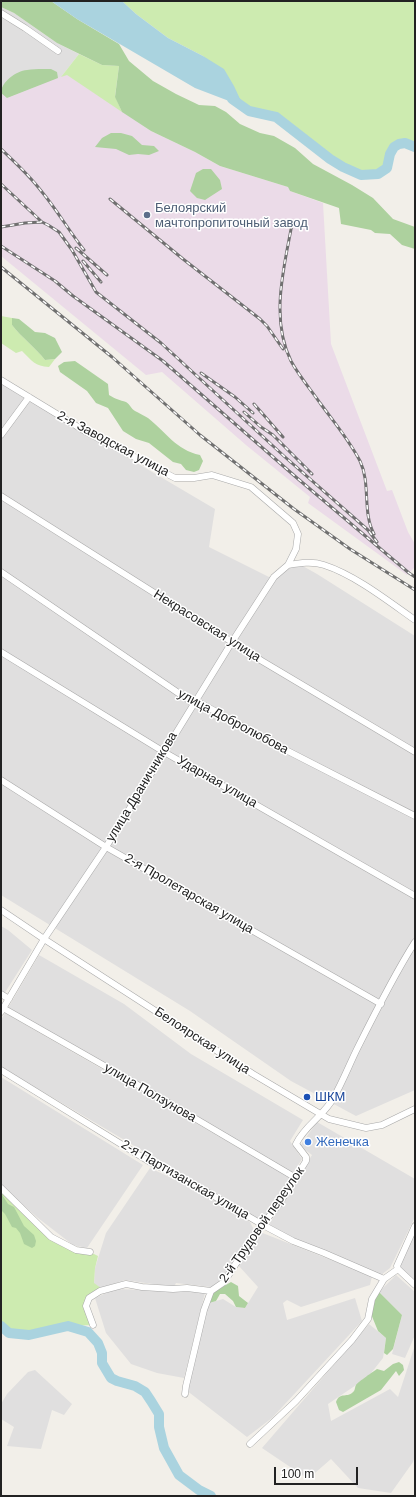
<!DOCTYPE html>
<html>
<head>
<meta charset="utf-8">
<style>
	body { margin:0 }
	#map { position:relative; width:416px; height:1497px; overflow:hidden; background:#f2efe9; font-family:Arial,sans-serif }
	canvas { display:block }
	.frame { position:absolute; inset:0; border:2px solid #222; pointer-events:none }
	.scale { position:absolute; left:274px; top:1467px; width:84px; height:18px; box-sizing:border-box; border:2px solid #222; border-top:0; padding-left:5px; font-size:12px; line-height:14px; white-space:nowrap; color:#222; -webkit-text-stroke:3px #fff; paint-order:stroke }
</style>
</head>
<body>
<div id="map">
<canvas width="416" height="1497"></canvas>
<div class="frame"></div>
<div class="scale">100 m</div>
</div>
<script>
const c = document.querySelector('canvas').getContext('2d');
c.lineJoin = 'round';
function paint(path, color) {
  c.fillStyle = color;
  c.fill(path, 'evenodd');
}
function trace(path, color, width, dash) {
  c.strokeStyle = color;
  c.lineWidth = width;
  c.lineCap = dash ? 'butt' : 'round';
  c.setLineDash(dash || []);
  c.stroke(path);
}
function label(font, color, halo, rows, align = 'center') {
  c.font = font + ' Arial,sans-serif';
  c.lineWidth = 3;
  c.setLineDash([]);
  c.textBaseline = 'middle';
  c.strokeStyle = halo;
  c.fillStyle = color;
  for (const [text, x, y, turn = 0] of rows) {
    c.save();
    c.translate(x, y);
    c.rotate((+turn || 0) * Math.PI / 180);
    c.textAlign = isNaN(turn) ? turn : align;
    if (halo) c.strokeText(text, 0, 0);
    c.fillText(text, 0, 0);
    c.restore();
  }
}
const residential = new Path2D(`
	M1,7L14,13L57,43L79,54L61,77L7,98L1,93Z
	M1,383L215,509L209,547L269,577L292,560L317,574L415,636V1090L356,1116L291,1081L190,1011L1,895Z
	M1,926L8,930L32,950L4,994L1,992Z
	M39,955L124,1004L191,1054L303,1120L290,1141L302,1159L293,1173L8,1008Z
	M5,1013L291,1178L263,1222L1,1067V1020Z
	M1,1077L143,1165L87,1248L73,1245L38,1218L1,1185Z
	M317,1122L415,1179V1217L390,1268L381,1275L298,1241L268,1226L312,1155L300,1146Z
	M150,1168L197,1190L250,1222L254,1230L223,1278L211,1287L176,1283L174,1287L125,1280L101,1288L94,1284L95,1268L106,1233Z
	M260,1232L372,1276L370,1285L301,1307L287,1300L283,1303L287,1320L355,1298L362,1321L272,1418L247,1437L186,1390L209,1303L223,1299L236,1307L245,1308L258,1287L238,1265Z
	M415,1232V1282L399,1268Z
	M396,1275L415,1292V1335L405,1358L392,1354L402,1315L379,1292Z
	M115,1289L177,1291L190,1290L205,1293L184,1378L157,1373L131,1364L106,1333L95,1298Z
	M369,1324L386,1338L383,1358L368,1377L328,1404L331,1421L390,1389L398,1397L415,1345V1456L413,1462L391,1493L358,1488L331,1459L308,1479L262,1448Z
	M35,1370L72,1404L64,1415L52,1410L41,1449L7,1446L14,1427L1,1419V1404L7,1394L28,1372Z`);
const industrial = new Path2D(`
	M67,74L151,131L195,152L220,166L288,187L290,191L323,203L331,344L387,491L392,490L408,532L415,544V567L407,575L308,503L310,497L246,445L162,372L146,375L1,256V93L7,98Z`);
const grass = new Path2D(`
	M122,1H415V147C382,133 398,166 379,174C375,175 368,175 363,175C359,174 354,171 349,170C331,162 315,149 301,137C293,131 285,123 277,118C266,112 253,113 242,106L241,101L203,56L168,38L136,14Z
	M79,54L102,65L119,66L115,96L122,112L67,75L61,77Z
	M1,316L12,318V325C22,338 35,347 45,360L55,359L49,367C35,366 32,361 22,351L16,353L1,343Z
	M1,1188L51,1237L76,1250L90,1252L98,1256L95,1268L94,1283L101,1288L86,1306L93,1325L68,1326L29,1335L9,1333L1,1326Z`);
const forest = new Path2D(`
	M1,1H51L77,19L119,44L129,61L153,81L176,94L199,105L215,106L226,112L240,124L260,133L274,136L295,148L313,164L352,185L373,198L393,219L415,227V249L402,245L390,234L375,233L371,230L341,224L339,208L290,191L288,187L220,166L195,152L151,131L122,112L115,97L119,66L102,65L57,43L14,13L1,7Z
	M43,69H51L57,72L58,78L7,98L1,93C1,82 16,71 27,70C32,69 37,69 43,69Z
	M111,133H121L132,136L142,145L154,146L159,151L149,155L138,154L129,155L116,149L95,147L102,138Z
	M203,169H211L220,180L222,189L205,200L197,198L190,191L196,173Z
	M12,318L19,319L35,332L45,333L55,338L62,352L55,359L45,360C35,347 22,338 12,325Z
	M75,361L108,384L109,395C115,399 120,400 126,402C130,404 131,409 135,411C139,413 143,415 148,418C166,432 176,450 200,455L203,461L199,470L194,472L186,470L181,464L173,462L149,443L136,439L123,431L108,408L96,403L87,391L60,372L58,366L64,362Z
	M1,1193L8,1204L14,1207L24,1226L34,1235L36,1241L35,1246L32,1248L24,1244L20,1233L16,1228L12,1227L5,1214L1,1210Z
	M231,1282L238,1286L239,1296L248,1303L245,1308L236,1307L233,1301L225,1294H220L216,1301L209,1303L214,1292Z
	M379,1292L402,1315L393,1349L387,1355L384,1353L386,1338L378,1331L371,1314L376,1296Z
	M399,1362L403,1365L404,1370L399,1376L396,1371L381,1390L343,1412L339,1410L336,1402C340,1391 348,1399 354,1391C355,1390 355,1386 356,1385C358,1382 374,1371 377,1369L384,1371L393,1364Z`);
const water = new Path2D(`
	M51,1H122L136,14L168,38L203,56L224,69L234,86L241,101L242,106L195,88L77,19Z`);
const river = new Path2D(`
	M232,99L249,111L276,117L330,159L343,167L361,175L378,174L387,168L390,154L394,147L399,144L405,143L415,147
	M1,1326L9,1333L29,1335L68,1326L88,1332L98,1343L102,1353V1363L111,1378L117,1381L135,1386L145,1392L151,1401L159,1414V1427L164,1448L179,1475L199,1490L211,1496`);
const minor = new Path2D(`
	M1,13L25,28L58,51
	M1,380L88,433L175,478H194L212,475L251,487L293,523L298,534L296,549L288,565C300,563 312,561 324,565C355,575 388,601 415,620
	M1,435L29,397
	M1,496L262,661L415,752
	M1,572L193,703L202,704L282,748L415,816
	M1,652L164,752L415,896
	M1,780L106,847L381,1004
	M1,910L44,939L253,1074L329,1119L366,1128L382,1125L415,1109
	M1,994L9,999
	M3,1008L152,1093L296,1178
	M1,1012L44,939L106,847L232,642L274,577L288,565
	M1,1070L150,1162L207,1192L263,1225L293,1241L324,1253L384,1279L398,1269L415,1285
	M1,1188L51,1237L76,1250L90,1252
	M398,1269L397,1266L415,1226
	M93,1325L86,1306L89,1298L100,1291L126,1284L142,1287L173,1289L187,1288L211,1291
	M185,1394L186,1386L204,1310L211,1291L224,1282L255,1234L279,1204L306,1161V1157L296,1144C305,1125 324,1116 334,1097C343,1081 350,1063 358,1047C376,1011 394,975 415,942
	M250,1444L296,1401L352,1340L368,1319L372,1299L384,1279`);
const rail = new Path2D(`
	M1,149C16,163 30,176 42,192C57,210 69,231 84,250
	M1,184L42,222
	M110,199L183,259L260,319L267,326L283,349
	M292,224C284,268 270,318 291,361C299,376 311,390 320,403C334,422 349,440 360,461C371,484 362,512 374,534
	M1,227L25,223L42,222L48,225L59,232L72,250L96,292L161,343L285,457L368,530L377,542
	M1,246L55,281L73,296L163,361L297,478L409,573L415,577
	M76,248L107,275
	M83,261L101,282
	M1,267L112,357L200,435L294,509L350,549L415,590
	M201,373L235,397L253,413
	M254,404L283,437
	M244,412L261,427L273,435L312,474`);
const markers = [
	[147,215,4,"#5c6f8a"],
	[307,1097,4,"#1a4fb4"],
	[308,1142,4,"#3f7fe0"]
];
const serviceNames = [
	["Белоярский",155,208],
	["мачтопропиточный завод",155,223]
];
const streetNames = [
	["2-я Заводская улица",113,444,28],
	["Некрасовская улица",207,626,32],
	["улица Добролюбова",233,722,28],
	["Ударная улица",217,782,30],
	["улица Драничникова",142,787,-59],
	["2-я Пролетарская улица",189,894,30],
	["Белоярская улица",202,1041,33],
	["улица Ползунова",150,1093,30],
	["2-я Партизанская улица",185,1180,30],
	["2-й Трудовой переулок",262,1225,-55]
];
const transitNames = [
	["ШКМ",315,1097]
];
const shopNames = [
	["Женечка",316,1142]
];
paint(residential, '#e0dfdf');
paint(industrial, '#ebdbe8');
paint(grass, '#cdebb0');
paint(forest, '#add19e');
paint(water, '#aad3df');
trace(river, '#aad3df', 10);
trace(minor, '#a9a9a9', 7);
trace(minor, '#fff', 6);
trace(rail, '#707070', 3);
trace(rail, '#fff', 1.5, [4.5]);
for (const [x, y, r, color] of markers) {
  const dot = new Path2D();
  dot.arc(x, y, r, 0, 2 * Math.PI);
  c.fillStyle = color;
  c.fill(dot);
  trace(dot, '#fff', 1.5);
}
label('13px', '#4e5e75', '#fff', serviceNames, 'left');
label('13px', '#222', '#fff', streetNames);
label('13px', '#164399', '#fff', transitNames, 'left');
label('13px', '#366cbe', '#fff', shopNames, 'left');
</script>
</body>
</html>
